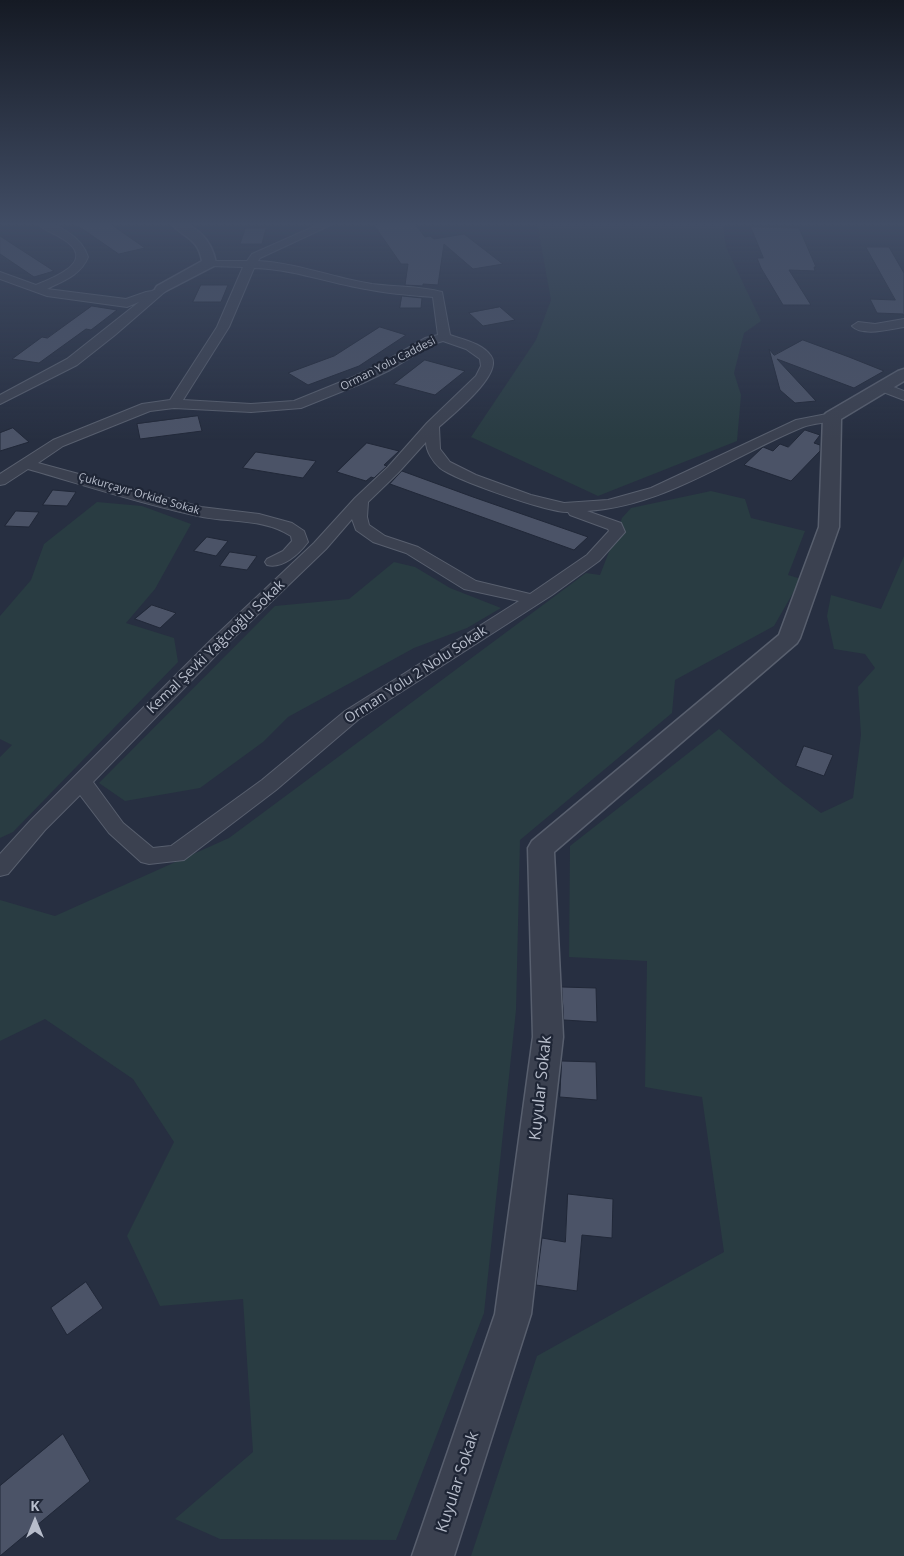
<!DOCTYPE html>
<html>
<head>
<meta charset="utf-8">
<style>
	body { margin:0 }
	#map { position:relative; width:904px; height:1556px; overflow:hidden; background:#272f41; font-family:"Open Sans",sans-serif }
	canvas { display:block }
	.north { position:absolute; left:10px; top:1496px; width:50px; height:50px; -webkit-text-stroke:4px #1f2636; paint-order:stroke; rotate:0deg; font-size:14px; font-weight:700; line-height:20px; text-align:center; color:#b7bdcb }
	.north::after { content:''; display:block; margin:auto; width:18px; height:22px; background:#b7bdcb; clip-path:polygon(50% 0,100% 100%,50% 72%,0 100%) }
</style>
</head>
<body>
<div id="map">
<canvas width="904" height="1556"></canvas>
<div class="north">K</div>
</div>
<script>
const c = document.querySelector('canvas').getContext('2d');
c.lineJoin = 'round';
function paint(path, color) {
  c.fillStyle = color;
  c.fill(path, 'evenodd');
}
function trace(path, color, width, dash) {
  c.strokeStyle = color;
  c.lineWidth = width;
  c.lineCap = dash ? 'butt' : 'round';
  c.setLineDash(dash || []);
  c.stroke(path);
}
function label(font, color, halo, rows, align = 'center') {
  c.font = font + ' "Open Sans",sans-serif';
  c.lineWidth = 4.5;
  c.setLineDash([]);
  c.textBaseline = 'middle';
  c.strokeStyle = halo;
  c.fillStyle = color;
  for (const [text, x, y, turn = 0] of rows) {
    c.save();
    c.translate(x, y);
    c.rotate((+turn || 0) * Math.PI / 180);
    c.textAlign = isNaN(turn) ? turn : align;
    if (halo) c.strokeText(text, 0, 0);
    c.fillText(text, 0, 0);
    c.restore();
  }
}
const green = new Path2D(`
	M537,223H723L726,247L761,321L744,333L734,373L741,395L737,441L598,496L471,437L536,340L551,300Z
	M711,491L745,499L751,518L805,531L788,575L801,579L774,626L675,680L672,713L520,840L516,1010L484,1313L396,1540L220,1539L175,1519L253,1452L243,1299L160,1306L127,1236L174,1142L133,1079L45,1019L0,1041V900L55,916L229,838L586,573L600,575L622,518L631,508Z
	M97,502L142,506L191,524L155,589L126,623L174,638L178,662L13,832L0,838V757L12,745L0,739V616L31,580L44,544Z
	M904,556V1556H471L537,1356L724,1252L702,1097L645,1087L647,961L569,957L570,846L719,729L783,784L821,813L853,798L861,735L858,687L875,668L865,654L834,649L827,616L831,595L881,609Z
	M394,562L415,567L450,588L501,608L467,628L414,648L288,717L263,742L200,788L125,801L99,783L275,606L349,599Z`);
const building = new Path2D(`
	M74,223H109L145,248L119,254Z
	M375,223H414L425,237L430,236L434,239L464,234L503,264L473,269L444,244L438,285L423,284V286L405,285L408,264H401L374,225H377Z
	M751,227L799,228L816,267H814L815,271L789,270L811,305H783L761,268L757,258H763Z
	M266,228L262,244H240L245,229Z
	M0,236L54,271L34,277L0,254Z
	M866,247H889L904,273V316L903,314L877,313L870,299L895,300Z
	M201,285H228L221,302H193Z
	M402,296L422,298L421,308H400Z
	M92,306L117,310L91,330L86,329L39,363L12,359L42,337L47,338Z
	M500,307L515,320L483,326L469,313Z
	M380,327L406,335L359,366L308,385L288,373L334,356Z
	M803,340L849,357L884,371L854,388L777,359L816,401L795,403L780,390L769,349L774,355Z
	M425,360L465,371L435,395L394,384Z
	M198,416L202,431L140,439L137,424Z
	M13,428L29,442L0,451V433Z
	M805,430L820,435L814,443L820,445V451L791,481L744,465L763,447L773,451L780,444L788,447Z
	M367,443L399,451L384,465L387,466L374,478L371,477L366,481L337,472Z
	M256,452L316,461L303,478L243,468Z
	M402,471L473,497L588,537L574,550L390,484Z
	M53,490L76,492L67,506L43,505Z
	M16,511L39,512L29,527L5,526Z
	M207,537L228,541L216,556L194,551Z
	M230,552L257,556L247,570L220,566Z
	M152,605L176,613L160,628L135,619Z
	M804,746L833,755L824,776L796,766Z
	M562,987L596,988L597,1022L564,1020Z
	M562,1061L596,1062L597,1100L560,1097Z
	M568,1194L613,1199L612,1238L582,1235L577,1291L536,1285L542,1238L565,1242Z
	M86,1282L103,1308L67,1335L51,1308Z
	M63,1434L90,1481L0,1556V1486Z`);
const minor = new Path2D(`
	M37,223C56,221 82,237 88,257C81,275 63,281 47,289L126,299L146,292L152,291L162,286L168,289L115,335L77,365L0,404V395L67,359L139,302L127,307L47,296L0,279V272L36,285C55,277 98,261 63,239C55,233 44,231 37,223Z
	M322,223H335L260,258L258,261C297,263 334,278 372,284C395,287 420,286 442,292L450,335C464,340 482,343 491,356C504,374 452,415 439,427L440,449L450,462L476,475L531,495L564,503L608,500L651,488L796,420L832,413L839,417L837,420C826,423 814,423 803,427C732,456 666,506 587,511L621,523L625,532L599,561L552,595L359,719L276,790L184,860L149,864L141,862L109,833L80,795L45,830L8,874L0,876V854L31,820L211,640L314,543L355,498L388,467L427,423L476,376L481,366L480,359L466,349L443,341L433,344L390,370L363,383L301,408L251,412L174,408L150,411L63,446L38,463L201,507L259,514L292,523L304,531L308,542C299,554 283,569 267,565L265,562L267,559L283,551L292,541L291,536C264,518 229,523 198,516C141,504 84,485 28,469L5,484L0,485V474L53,440L142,404L170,400L217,327L243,267L209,266L203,263L205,261H247L252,254ZM254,268C294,269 332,284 371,290C391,294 412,295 433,297L438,335L425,338L380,364L353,377L294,401L251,404L183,400L229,327ZM426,442C426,451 433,462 440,468C455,480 549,513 568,512L570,515L608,529L609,531L587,555L530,594L476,581L418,547L385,536L369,525L367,517L368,502L398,473ZM352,519L356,530L373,542L406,553L464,589L519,601L345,711L262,780L171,846L153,848L123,823L93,782L223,648L326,549Z
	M904,319V327C890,329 863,337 852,326L858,322L875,324Z
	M883,383L904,391V400L878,390L876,387Z`);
const tertiary = new Path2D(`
	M171,223C194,220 212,240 216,263L214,266L162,293L157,292L155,289L157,286L202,261C198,237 183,238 171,223Z
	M904,369V381L841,419L839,527L800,638L797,643L554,852L563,1037L531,1314L454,1556H412L495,1314L533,1037L528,848L532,841L779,635L819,527L823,417L826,413L898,371Z`);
const farStreetnames = [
	["Orman Yolu Caddesi",388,364,-27],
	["Çukurçayır Orkide Sokak",139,494,16]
];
const streetNames = [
	["Kemal Şevki Yağcıoğlu Sokak",216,647,-44],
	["Orman Yolu 2 Nolu Sokak",416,675,-33]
];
const nearStreetnames = [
	["Kuyular Sokak",541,1088,-84],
	["Kuyular Sokak",458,1482,-72]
];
paint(green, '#293c42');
paint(building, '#4b5367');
trace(building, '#212838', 1);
trace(minor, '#585f6e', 2);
trace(tertiary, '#585f6e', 3);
paint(minor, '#3b4150');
paint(tertiary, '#3b4150');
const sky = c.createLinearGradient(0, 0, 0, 440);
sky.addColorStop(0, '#151a24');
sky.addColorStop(0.51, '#414d65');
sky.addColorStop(1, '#414d6500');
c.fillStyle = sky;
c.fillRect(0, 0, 904, 440);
label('11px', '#b7bdcb', '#1f2636', farStreetnames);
label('14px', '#b7bdcb', '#1f2636', streetNames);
label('16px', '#b7bdcb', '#1f2636', nearStreetnames);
</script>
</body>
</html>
